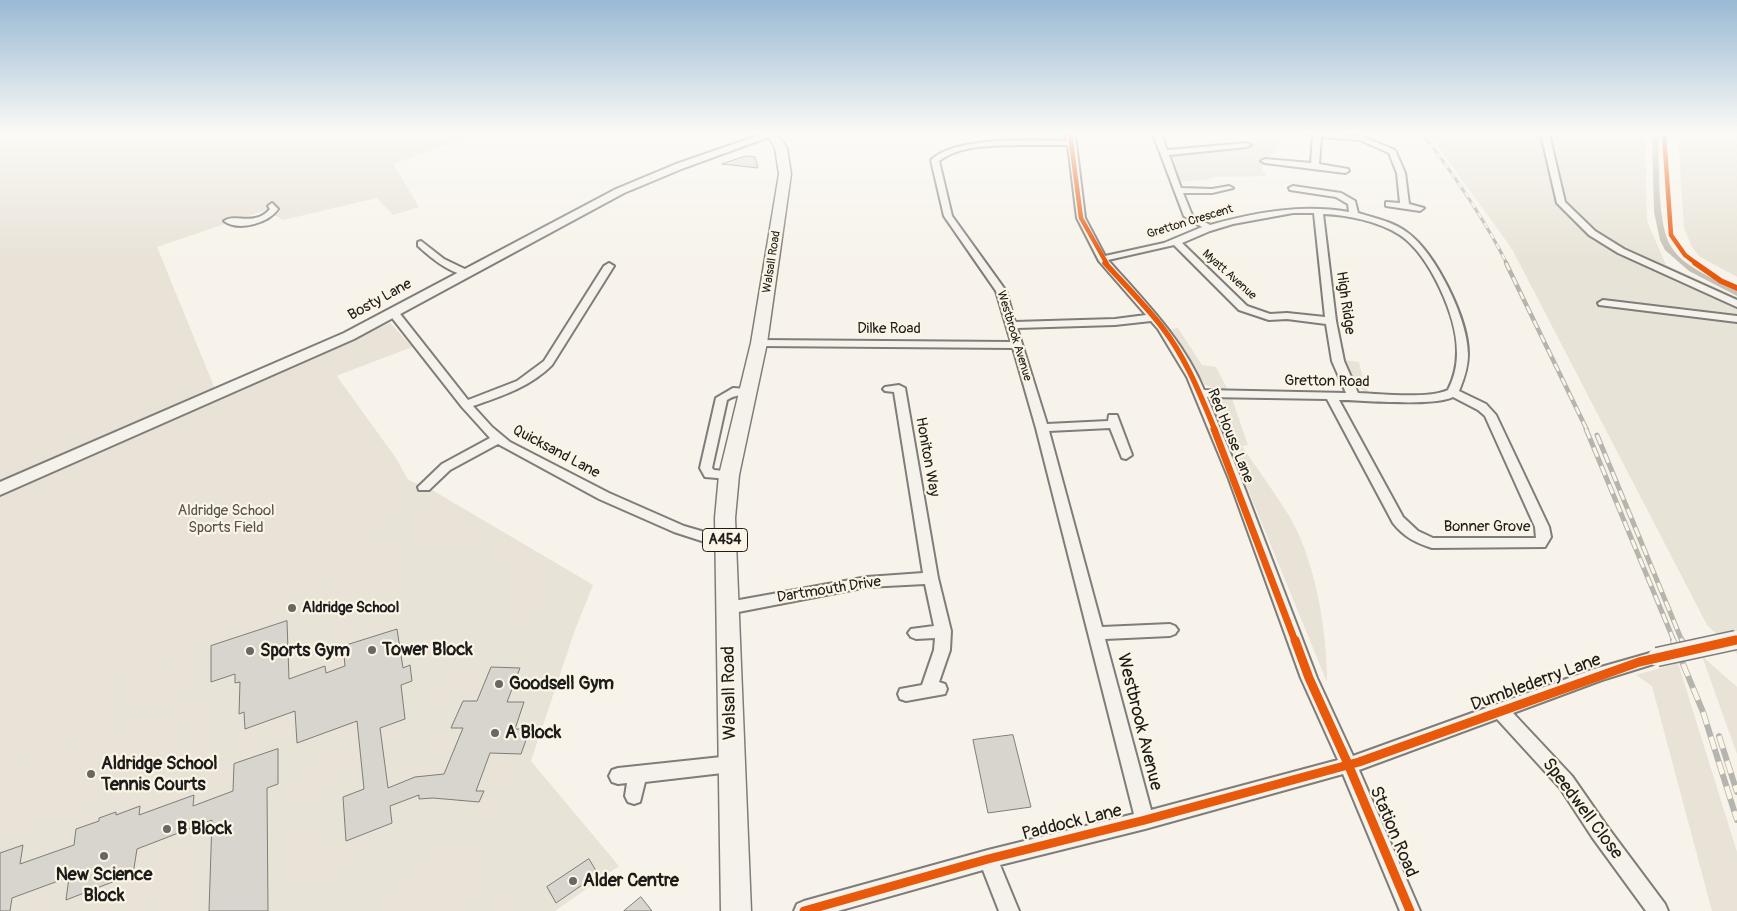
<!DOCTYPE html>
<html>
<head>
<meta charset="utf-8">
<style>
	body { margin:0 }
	canvas { display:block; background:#f7f3ea }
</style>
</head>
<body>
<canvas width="1737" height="911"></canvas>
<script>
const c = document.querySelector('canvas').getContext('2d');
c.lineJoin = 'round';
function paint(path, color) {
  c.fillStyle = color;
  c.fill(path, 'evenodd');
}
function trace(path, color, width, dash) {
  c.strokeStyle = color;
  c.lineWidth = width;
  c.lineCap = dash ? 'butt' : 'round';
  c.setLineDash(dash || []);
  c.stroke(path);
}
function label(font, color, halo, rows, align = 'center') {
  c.font = font + ' Pangolin,sans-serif';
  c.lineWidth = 4.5;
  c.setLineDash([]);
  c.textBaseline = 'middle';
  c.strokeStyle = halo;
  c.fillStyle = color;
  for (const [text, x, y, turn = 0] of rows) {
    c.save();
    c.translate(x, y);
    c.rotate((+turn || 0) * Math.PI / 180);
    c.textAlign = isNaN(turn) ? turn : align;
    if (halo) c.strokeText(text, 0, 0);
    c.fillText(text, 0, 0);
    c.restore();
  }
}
const built = new Path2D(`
	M1429,134H1645L1647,221L1666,265L1737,297V654L1707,625L1512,249Z
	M1678,134H1737V277L1699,256L1692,247L1684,228Z
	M390,323L412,347L336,376L395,457L408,480L430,489L593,585L575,630L531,761L619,866L555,911H0V492L319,356Z`);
const green = new Path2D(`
	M0,134H475L393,164L419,207L393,215L377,198L283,220L266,210L157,247L215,389L0,482Z
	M1268,134H1279L1278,148L1265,161L1262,169L1267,176L1215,177L1205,180L1178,182L1167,154L1248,146Z
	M390,323L412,347L336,375L395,457L408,480L419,488C413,501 406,514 395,523C359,556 323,564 302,614L121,674L114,725L149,714L148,721L0,770V492L319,356Z
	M1178,328L1202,365L1216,367L1228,390L1216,389L1205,385L1171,329Z
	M1344,360L1359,362L1364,383L1370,394C1354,388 1350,375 1344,360Z
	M1232,399L1248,445L1242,446C1258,470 1276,494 1291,519C1316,564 1327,632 1327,682L1212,402L1215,400Z
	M430,489L593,585L555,586L536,628L511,625L493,537L412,561V534L415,515L422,503L425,492Z
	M403,528L400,537L412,621L344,643C335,637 319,638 313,629C309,623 311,614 313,607C323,568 368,544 403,528Z
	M300,618L302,666L294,669L293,621Z
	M204,648L203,692L118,721L123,674Z
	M341,649L344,665L326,672L324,665L295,675L294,672Z
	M1702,656L1737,687V754Z
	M1678,663L1737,852V911H1712L1652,686L1636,675Z
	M479,666L480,675H487L476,700L460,697C445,713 438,706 420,699L422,683Z
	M240,684L239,714L244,712V718L236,721L215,692Z
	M209,694L206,767L185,775L188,708L152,720L153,712Z
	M186,709L182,776L0,841V772Z
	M355,709L359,736L309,753L297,751L295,743L346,725Z
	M299,711L286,739L212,764L236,725L244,723V730Z
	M408,724L435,725L437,731L395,757L391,728Z
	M450,730H459L445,760L431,758L420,746Z
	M357,739L359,766L352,778L283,825L279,822L281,790L294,784L297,776V763L299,761Z
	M274,746L278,749L234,764L233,791L193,806V795L139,816V807L116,815C117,804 128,794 139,798L156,789Z
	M493,757L520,758L495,831L491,833C474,821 445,821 425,820L434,801L482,804L488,789L483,788Z
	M406,762L442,766L439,774L417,776L389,786L386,768Z
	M332,801L337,803C337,814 340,825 328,830L304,820L308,815Z
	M97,809L104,813L99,821L76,829L80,816Z
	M72,819L68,840L35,852L37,840L0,853V844Z
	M201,825V827L146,849L144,870L133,874L138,838L143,847Z
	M287,828C309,830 317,829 335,847L353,842L358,846H365V850L332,886L339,897L336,901L322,903V888L307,894L305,891C297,891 291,899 283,899L282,832Z
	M453,833C504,843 494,879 469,911H373L428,848L437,840Z
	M200,834L196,911H163L161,904L143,911H58L145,877L147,855Z
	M212,837L209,911H201L204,840Z
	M59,887L56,911H25L27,899Z
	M500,888C506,891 513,904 512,911H478L497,890Z`);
const canal = new Path2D(`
	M1652,134H1658C1660,163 1656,225 1672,248C1686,269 1716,279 1737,290V296L1689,271L1665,250L1660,240L1654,212Z`);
const building = new Path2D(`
	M746,156L755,157L758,168L722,164Z
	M287,621L289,679L325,666L326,673L345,666L343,646L397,629L403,668L410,665L412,681L401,685L405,719L380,728L388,788L415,777L444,774L463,728H451L463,701H477L491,667L520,668L507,702H524L515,729H530L521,754L490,753L476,791H484L479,802L433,798L419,799V795L390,806L392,823L346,841L343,797L364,789L357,721L297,743L295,711L245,729L244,712L239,714L240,682L235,683V674L211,682V646Z
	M1013,735L1031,807L988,813L973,740Z
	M278,749V784L267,788L268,911H209L212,820L137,849L133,874L66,900L69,877L12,898L10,911H0V853L23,845L20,864L74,845L76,829L99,821V818L116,812V815L140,806L139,815L194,795L193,806L233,791L234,764Z
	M589,859L598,874L556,903L547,887Z
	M641,897L652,911H624Z`);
const minor = new Path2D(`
	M1066,134H1074L1076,143L1085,218L1105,256L1164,243L1202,227L1184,216L1153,134H1161L1167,150L1247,143L1251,145L1247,147L1169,155L1181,188L1212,189L1229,186L1233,188L1212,193H1183L1192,215L1210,225C1256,212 1302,204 1349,212L1348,204L1336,197L1290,190L1289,188L1293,186L1341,193L1355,201L1358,213C1375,218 1394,222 1408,233C1436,254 1468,319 1468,354C1468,367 1464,379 1459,391L1486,404L1496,415L1549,527L1551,537L1545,547L1432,548C1416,543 1404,537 1393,523L1327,399L1207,397L1241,479L1317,678L1353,756L1594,669L1657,651L1663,653L1665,657L1663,661L1602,680L1513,713L1572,776L1606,825L1665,904L1668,911H1646L1592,837L1560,788L1497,719L1359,770L1420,911H1400L1343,774L1145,829L1000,865L1019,911H999L983,870L838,911H794L797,904L804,901L988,850L1134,814L1036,428L1013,348L759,346L754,343L759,340L1011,342L996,291L944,216L931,160C955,136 1034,140 1067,141ZM1021,145H1068L1077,218L1099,261L1146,315L1115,319L1015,322L1006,291L952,216L939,161C962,144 994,146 1021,145ZM1293,213H1314L1325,317L1287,313L1270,314L1247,306L1182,243L1210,231L1233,224ZM1323,214C1348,215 1378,221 1400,235C1430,255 1458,318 1457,353C1457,366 1454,378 1448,390C1429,399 1381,394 1358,393L1344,361L1336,321ZM1174,245L1239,310L1269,320L1287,319L1326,324L1332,361L1346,393L1204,390C1183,339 1144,301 1108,260ZM1151,321L1158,329L1187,377L1229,479L1301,678L1338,760L1151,810L1105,639L1170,636L1175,634L1178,630L1175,626L1170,624L1102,627L1049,431L1110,428L1122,458L1126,459L1132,455L1117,415H1109L1108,421L1047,424L1017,328L1115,325ZM1453,397L1478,410L1485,416L1535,527L1536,538H1433L1418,531L1403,517L1339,400C1363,400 1433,407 1453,397Z
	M1308,134L1361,136L1395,150L1405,173L1409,204L1424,208L1420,211L1386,206V202L1400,203L1397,173L1389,153L1360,140L1321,137L1319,164L1348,169L1349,171L1345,173L1265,163L1261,161L1265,159L1311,163L1313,136Z
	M1541,134H1549L1565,202L1595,231L1624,249L1737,300V307L1618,253L1589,235L1557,203Z
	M272,203L278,209C269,223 238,232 224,221C234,213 255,227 270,209L268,206Z
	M421,241L444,259L471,272L469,274C453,277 429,256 418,246V242Z
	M609,263L614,266L552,365C530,387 502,396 473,406L492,427L510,442L609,493L684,526L708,533L730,535L732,538L730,541L708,543L674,532L599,499L498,444L450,470L429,490H419L418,487L442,464L490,438L462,407L389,314V310H397L468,400L517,381L544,361L604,266Z
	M1603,300L1737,316V322L1599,305L1598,303Z
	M899,385L905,388L938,578L951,631L950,650L939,682L945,684L947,689L945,694L906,701L900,699L898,694L900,689L922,685L934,650L935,638L916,639L911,637L908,633L911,629L934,626L925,584L867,587L728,614L723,612L721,608L723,604L728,602L867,577L923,573L894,392L885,391L883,389L885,387Z
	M733,388L748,389L754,392C747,398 739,392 727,400L712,468L714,470L734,472L735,475L729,479L705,477L700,468L716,398Z
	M731,756L737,759L740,764L737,769L731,772L645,782L640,802L634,804L628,802L625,796L627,783L618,784L612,782L609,776L612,770L618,768Z`);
const secondary = new Path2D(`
	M763,134H777L684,168L624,193L354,339L0,495V482L344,333L616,189L676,164Z`);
const primary = new Path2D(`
	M767,134H777L787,148L791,174L767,343L739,475L735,518L751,911H721L715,518L719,475L751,343L779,174L775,148Z`);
const railFar3 = new Path2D(`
	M1423,134C1454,175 1484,218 1507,264`);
const railFar2 = new Path2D(`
	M1506,263L1587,430`);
const railFar1 = new Path2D(`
	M1586,429L1674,641
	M1597,435L1682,641`);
const rail = new Path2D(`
	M1673,640L1703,712L1737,820
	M1682,640L1685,648
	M1719,736L1737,792`);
const minorBridgeFar1 = new Path2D(`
	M1731,641L1737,640`);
const minorBridge = new Path2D(`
	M1657,657L1736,640`);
const cyclewayFar3 = new Path2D(`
	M1070,134L1081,218L1107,264
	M1664,134L1671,235L1685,255L1697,264`);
const cyclewayFar2 = new Path2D(`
	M1105,263C1124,284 1145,305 1162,327C1186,358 1200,394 1215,430
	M1695,263L1721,281L1737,288`);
const cyclewayFar1 = new Path2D(`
	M1214,429L1295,641
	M1731,641L1737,640`);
const cycleway = new Path2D(`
	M1295,640L1309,678L1348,764L1410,911
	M804,911L988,859L1145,820L1359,762L1639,662L1736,640`);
const markers = [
	[292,608,5,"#696764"],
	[372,650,5,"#696764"],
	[250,651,5,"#696764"],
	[499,684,5,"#696764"],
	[495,733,5,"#696764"],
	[91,774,5,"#696764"],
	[167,829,5,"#696764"],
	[104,856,5,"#696764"],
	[573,881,5,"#696764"]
];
const farStreetnames = [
	["Gretton Crescent",1190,222,-17],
	["Walsall Road",772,262,-81],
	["Myatt Avenue",1229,275,42],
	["Westbrook Avenue",1014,336,73]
];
const shields = [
	[725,540,45]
];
const shieldNames = [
	["A454",725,540]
];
const streetNames = [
	["Bosty Lane",380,300,-29],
	["High Ridge",1345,303,82],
	["Dilke Road",889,329],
	["Gretton Road",1327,382,1],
	["Red House Lane",1230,436,68],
	["Quicksand Lane",556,452,28],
	["Honiton Way",927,457,80],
	["Bonner Grove",1487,527],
	["Dartmouth Drive",829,590,-9]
];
const parkNames = [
	["Aldridge School",226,511],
	["Sports Field",226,528]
];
const poiNames = [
	["Aldridge School",302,608]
];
const nearPoinames = [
	["Tower Block",382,650],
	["Sports Gym",260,651],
	["Goodsell Gym",509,684],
	["A Block",505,733],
	["Aldridge School",101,764],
	["Tennis Courts",101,785],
	["B Block",177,829],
	["New Science",104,875,"center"],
	["Block",104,896,"center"],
	["Alder Centre",583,881]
];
const nearStreetnames = [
	["Dumblederry Lane",1536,683,-20],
	["Walsall Road",730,693,-91],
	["Westbrook Avenue",1139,722,76],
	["Speedwell Close",1582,809,53],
	["Paddock Lane",1072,823,-14],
	["Station Road",1393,832,67]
];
paint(built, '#e8e3d7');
paint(green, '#e8e2d7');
paint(canal, '#c5c1b7');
paint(building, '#d8d5cf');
trace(building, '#7f7d79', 1);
trace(minor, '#7f7d79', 4);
trace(secondary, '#7f7d79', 4);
trace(primary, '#7f7d79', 3);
paint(minor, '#f5f2ec');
paint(secondary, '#f5f2ec');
paint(primary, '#f5f2ec');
trace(railFar3, '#b6b4af', 3);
trace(railFar2, '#b6b4af', 4.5);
trace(railFar1, '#b6b4af', 5);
trace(rail, '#b6b4af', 6);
trace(railFar3, '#fcf5e5', 2, [6]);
trace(railFar2, '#fcf5e5', 2.5, [8]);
trace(railFar1, '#fcf5e5', 3, [10]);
trace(rail, '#fcf5e5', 4.5, [13]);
trace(minorBridgeFar1, '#7f7d79', 18, []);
trace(minorBridge, '#7f7d79', 21, []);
trace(minorBridgeFar1, '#f5f2ec', 14);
trace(minorBridge, '#f5f2ec', 18);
trace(cyclewayFar3, '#e8590c', 4.5);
trace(cyclewayFar2, '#e8590c', 5.5);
trace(cyclewayFar1, '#e8590c', 7);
trace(cycleway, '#e8590c', 9);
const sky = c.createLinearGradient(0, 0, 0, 261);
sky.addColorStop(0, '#9ab9d4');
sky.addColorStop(0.51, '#fbfaf6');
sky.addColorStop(1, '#fbfaf600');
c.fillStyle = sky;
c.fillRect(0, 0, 1737, 261);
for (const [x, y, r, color] of markers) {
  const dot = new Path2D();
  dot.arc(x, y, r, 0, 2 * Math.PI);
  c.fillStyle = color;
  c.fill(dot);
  trace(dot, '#fcf5e5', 2);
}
label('12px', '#1c1c1c', '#fcf5e5', farStreetnames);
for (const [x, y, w] of shields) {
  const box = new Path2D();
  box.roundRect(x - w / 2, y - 11.5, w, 23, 4);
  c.fillStyle = '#fcf5e5';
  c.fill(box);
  trace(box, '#1c1c1c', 1);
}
label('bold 14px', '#1c1c1c', null, shieldNames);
label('15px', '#1c1c1c', '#fcf5e5', streetNames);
label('15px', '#555450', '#fcf5e5', parkNames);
label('bold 15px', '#1c1c1c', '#fcf5e5', poiNames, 'left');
label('bold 18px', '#1c1c1c', '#fcf5e5', nearPoinames, 'left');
label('18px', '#1c1c1c', '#fcf5e5', nearStreetnames);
</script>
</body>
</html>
